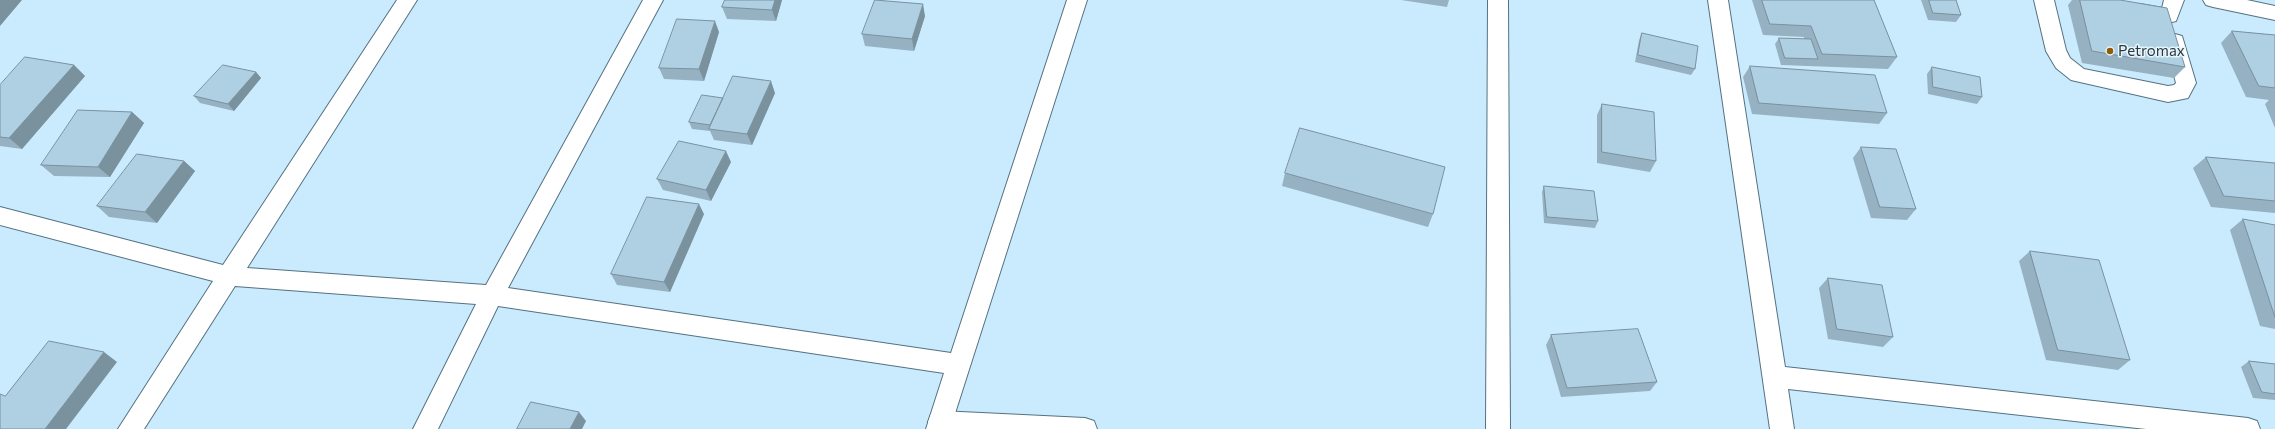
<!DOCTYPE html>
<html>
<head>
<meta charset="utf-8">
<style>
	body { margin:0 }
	canvas { display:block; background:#caebfe }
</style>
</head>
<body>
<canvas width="2275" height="429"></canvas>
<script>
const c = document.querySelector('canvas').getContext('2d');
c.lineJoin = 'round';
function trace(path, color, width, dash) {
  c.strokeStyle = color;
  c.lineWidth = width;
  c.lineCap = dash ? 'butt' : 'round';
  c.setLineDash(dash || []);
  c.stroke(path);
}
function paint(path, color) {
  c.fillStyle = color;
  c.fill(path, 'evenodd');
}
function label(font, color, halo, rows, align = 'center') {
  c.font = font + ' Commissioner,sans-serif';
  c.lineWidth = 3;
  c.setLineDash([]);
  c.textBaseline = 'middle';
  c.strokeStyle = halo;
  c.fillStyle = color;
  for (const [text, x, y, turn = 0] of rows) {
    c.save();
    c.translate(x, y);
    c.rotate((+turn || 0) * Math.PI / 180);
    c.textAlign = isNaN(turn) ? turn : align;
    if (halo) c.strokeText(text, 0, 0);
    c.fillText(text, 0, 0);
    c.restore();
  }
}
const service = new Path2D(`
	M1488,0H1508L1510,429H1486Z
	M2034,0H2054L2066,50L2070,58L2084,69L2168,86L2174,85L2176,83L2165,41L2168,36L2175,34L2182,36L2196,83L2188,98L2168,102L2071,80L2056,68L2046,51Z
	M2164,0H2184L2176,21C2163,25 2146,20 2133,16L2130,11L2133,6L2140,4L2162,8Z
	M940,411L1085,418L1094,421L1097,429H931L928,422L931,414Z`);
const minor = new Path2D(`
	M397,0H417L247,268L486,285L643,0H663L508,288L951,353L1067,0H1087L950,429H926L944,373L498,306L438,429H413L476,304L235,286L144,429H118L213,281L0,225V207L223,265Z
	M1708,0H1728L1785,367L2248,418L2257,421L2260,429H2146L1788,389L1794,429H1770Z`);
const secondary = new Path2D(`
	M2203,0H2247L2275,6V20L2213,7L2206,5Z`);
const wall = new Path2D(`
	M782,0L776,21L727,19L722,7Z
	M1401,0H1449L1447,7Z
	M1752,0H1874L1897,57L1888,69L1781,65L1775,44L1779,38L1804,39V37L1763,35Z
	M1921,0H1956L1961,15L1956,22L1928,20Z
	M2072,0H2120L2185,67L2174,78L2082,63L2068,5Z
	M925,16L914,51L865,46L862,34Z
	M2232,31L2275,35V128L2265,104L2269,100L2246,97L2221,43Z
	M719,32L704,81L664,79L659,68Z
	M1642,33L1695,69L1691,75L1635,62L1639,40Z
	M74,65L85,76L22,149L0,146V85Z
	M1750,66L1887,113L1879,124L1752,114L1743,77Z
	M1932,67L1982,97L1977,104L1928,94L1927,74Z
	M256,72L261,78L234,111L200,103L194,96Z
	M775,93L752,145L714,140L710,131L692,129L689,122L723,98Z
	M1602,104L1656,161L1650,172L1597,163V115Z
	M132,112L144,123L110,177L54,176L41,165Z
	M1861,147L1916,209L1907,220L1871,218L1853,158Z
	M2206,157L2275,163V213L2211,207L2193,168Z
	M184,161L195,171L157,223L109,217L97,206Z
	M731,162L711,201L663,190L657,179Z
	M1285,173L1433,214L1428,227L1282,186Z
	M1544,186L1598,221L1595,228L1544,223L1542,192Z
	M704,214L670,292L617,285L611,274Z
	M2243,219L2275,225V329L2260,326L2230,230Z
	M2030,251L2130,360L2118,370L2046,360L2019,261Z
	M1828,278L1893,337L1883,347L1828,339L1819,288Z
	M1551,335L1657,382L1650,391L1561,397L1546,345Z
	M2249,361L2275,364V400L2253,398L2241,367Z`);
const shadedWall = new Path2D(`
	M0,0H22L0,26Z
	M775,0H782L776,21L772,10Z
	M923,4L925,16L914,51L912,39Z
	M715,21L719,32L704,81L699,69Z
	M74,65L85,76L22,149L9,138Z
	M256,72L261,78L234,111L228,104Z
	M771,81L775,93L752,145L747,134Z
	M132,112L144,123L110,177L98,167Z
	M726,151L731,162L711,201L706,190Z
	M184,161L195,171L157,223L145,212Z
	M699,204L704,214L670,292L664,282Z
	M104,352L117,362L66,429H45Z
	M579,412L586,421L582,429H570Z`);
const building = new Path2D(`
	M725,0H775L772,10L722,7Z
	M875,0L923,4L912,39L862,34Z
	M1762,0H1874L1897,57L1822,54L1811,26L1770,24Z
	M1929,0H1956L1961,15L1933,13Z
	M2080,0H2120L2167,8L2185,67L2092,51Z
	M677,19L715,21L699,69L659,68Z
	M2232,31L2275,35V88L2259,86Z
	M1642,33L1698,46L1695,69L1638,55Z
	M1779,38L1811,39L1818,59L1785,58Z
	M25,57L74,65L9,138L0,137V85Z
	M223,65L256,72L228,104L194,96Z
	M1750,66L1875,75L1887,113L1759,103Z
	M1932,67L1980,77L1982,97L1933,87Z
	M733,76L771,81L747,134L709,129Z
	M702,95L723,98L710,125L689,122Z
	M1602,104L1654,112L1656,161L1602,152Z
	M78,110L132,112L98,167L41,165Z
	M1300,128L1445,167L1433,214L1285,173Z
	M679,141L726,151L706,190L657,179Z
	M1861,147L1896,149L1916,209L1880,207Z
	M137,154L184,161L145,212L97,206Z
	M2206,157L2275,163V201L2224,196Z
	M1544,186L1594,191L1598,221L1547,217Z
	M647,197L699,204L664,282L611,274Z
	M2243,219L2275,225V317Z
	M2030,251L2099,260L2130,360L2058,350Z
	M1828,278L1882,285L1893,337L1837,329Z
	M1638,329L1657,382L1567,388L1551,335Z
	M49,341L104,352L45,429H0V394L5,396Z
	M2249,361L2275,364V394L2262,392Z
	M531,402L579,412L570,429H517Z`);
const markers = [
	[2110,51,4,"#8e5b09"]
];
const poiNames = [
	["Petromax",2118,51]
];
trace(service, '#547282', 2);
trace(minor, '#547282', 2);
trace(secondary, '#547282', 2);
paint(service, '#fff');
paint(minor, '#fff');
paint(secondary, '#fff');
paint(wall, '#96b2c2');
paint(shadedWall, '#7a919e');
paint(building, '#afcfe2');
trace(building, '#7a919e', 1);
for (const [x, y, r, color] of markers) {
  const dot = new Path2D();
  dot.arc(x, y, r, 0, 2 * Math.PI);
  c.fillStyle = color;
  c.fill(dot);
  trace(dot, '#e7f5fc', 1.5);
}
label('15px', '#2a373e', '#e7f5fc', poiNames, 'left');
</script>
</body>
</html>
